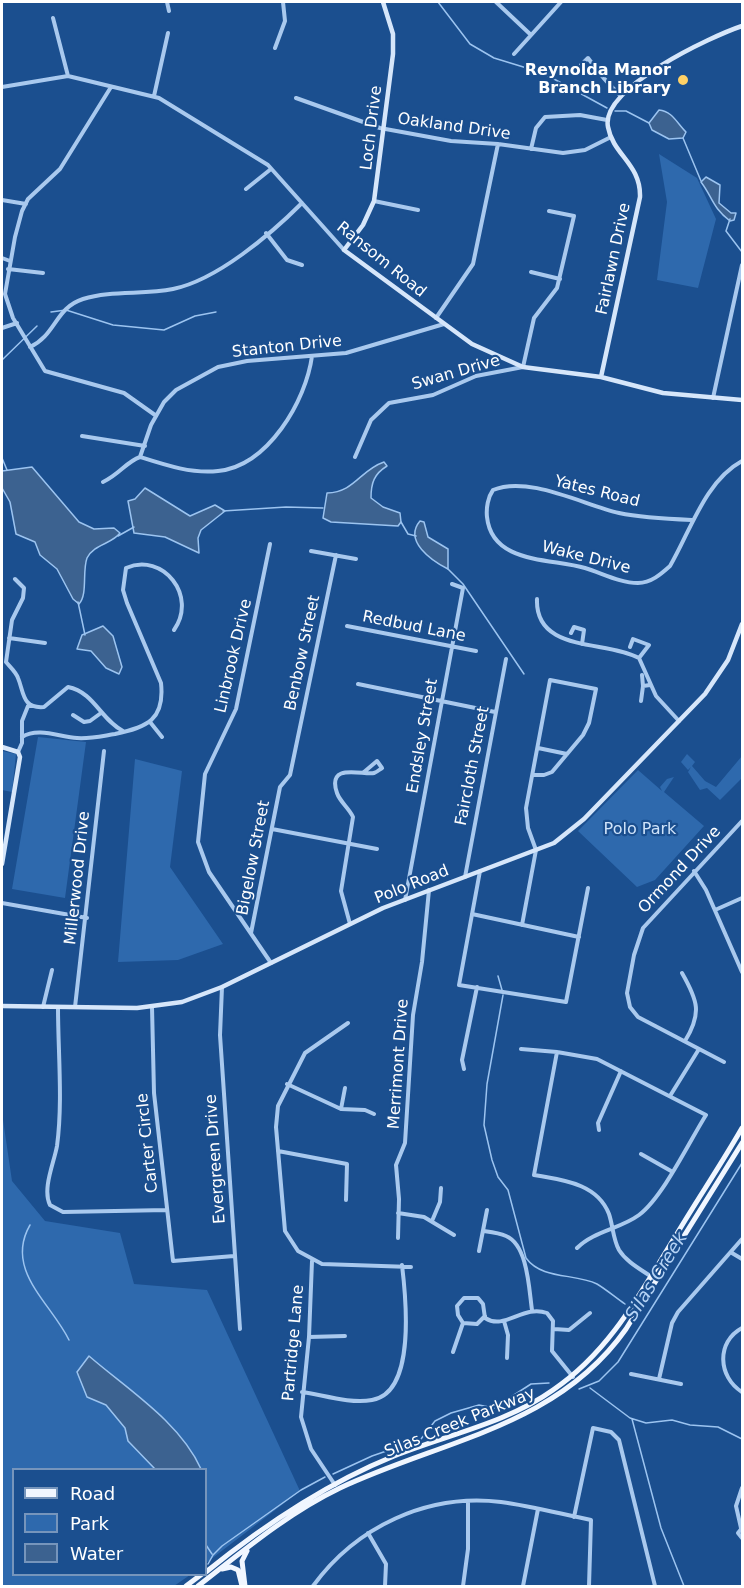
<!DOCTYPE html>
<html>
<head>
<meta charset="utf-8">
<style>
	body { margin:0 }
	#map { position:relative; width:744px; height:1588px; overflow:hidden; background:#1b4f8f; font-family:"DejaVu Sans",sans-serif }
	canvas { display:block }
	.frame { position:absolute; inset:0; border:3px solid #fff; pointer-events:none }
	.legend { position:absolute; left:12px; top:1468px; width:195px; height:108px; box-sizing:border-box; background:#1b4f8f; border:2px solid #7695bc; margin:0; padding:8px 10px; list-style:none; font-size:18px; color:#fff }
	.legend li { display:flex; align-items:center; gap:12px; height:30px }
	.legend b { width:30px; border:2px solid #7695bc }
</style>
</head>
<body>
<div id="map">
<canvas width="744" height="1588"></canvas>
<div class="frame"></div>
<ul class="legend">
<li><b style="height:8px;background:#f0f6ff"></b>Road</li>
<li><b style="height:16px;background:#2e69ad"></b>Park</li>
<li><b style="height:16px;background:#3c6290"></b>Water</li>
</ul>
</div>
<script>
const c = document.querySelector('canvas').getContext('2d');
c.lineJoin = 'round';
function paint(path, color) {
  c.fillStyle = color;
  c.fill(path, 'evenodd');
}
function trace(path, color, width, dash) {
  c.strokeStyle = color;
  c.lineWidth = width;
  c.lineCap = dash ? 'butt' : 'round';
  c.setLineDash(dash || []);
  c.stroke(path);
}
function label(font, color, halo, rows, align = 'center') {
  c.font = font + ' "DejaVu Sans",sans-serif';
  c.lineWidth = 4.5;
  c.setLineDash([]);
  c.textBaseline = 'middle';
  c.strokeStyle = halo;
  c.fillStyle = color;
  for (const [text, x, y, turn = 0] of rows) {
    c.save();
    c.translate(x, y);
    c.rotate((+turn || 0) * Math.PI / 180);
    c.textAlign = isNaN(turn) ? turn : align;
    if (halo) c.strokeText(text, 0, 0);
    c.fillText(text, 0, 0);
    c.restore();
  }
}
const green = new Path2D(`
	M659,154L697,178L716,219L698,288L657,280L667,202Z
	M38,737L86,742L65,898L12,889Z
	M2,751L16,754L12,792L2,790Z
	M687,754L695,762L692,766L705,781L716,787L742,756V778L720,800L707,788L700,790L688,772L691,767L688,770L681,762Z
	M135,759L182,771L170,867L223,944L178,960L118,962Z
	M638,770L662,791L660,787L667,779L674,777L664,792L704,826L655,880L637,887L578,831Z
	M2,1113L12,1181L45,1221L120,1233L134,1284L207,1290L300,1491L206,1563V1470H14V1574L190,1575L174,1586H2Z`);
const water = new Path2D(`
	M659,110C672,111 677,123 686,132L683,138L669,139L652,130L649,123Z
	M706,177L720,185L719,203L731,213H736L734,220L730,221C712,207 713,198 701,182Z
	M384,462L387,466C374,474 371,483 371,498L383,507L400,513L401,522L398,526L331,522L323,518L327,493C355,492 360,470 384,462Z
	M32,467L79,522L94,529L114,528L120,533C112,544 94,544 87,558C82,572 88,594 79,604L73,599L57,569L40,555L35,542L16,534L10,502L2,488V471Z
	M145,488L190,516L215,505L225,511L201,530L198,538L199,553L165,537L134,533L128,501L135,499Z
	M420,521L424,522L428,537L448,549V569C432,561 403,541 420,521Z
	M103,626L113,636L122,667L119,674L106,668L91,651L77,649L82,635Z
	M89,1356C127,1389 180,1422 201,1469H155L128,1441L125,1428L106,1405L87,1397L77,1372Z`);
const stream = new Path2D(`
	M438,2L470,44L494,58L543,73L607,108
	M615,111H626L649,123
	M683,138L701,181
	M730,219L726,231L742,252
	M51,312L66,310L113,325L164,330L195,316L216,312
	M2,360L37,326
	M2,458L7,470
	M223,511L286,507L323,508
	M401,522L408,534L416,536
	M118,536L134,527
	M448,569L463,584L524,674
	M78,602L85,635
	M498,976L502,990
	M503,995L487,1084L484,1125L492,1160L498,1177L508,1190L526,1258C542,1280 575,1273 597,1284C607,1290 616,1298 625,1304
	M30,1225C4,1270 51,1303 69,1340
	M590,1388L630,1418L646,1423L672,1420L690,1425L718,1427L742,1439
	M579,1389L599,1381L618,1362L742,1163
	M632,1419L661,1528L684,1586
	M333,1474L372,1456L421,1439L435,1421L451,1413L479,1405L494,1408L531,1384L549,1383
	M206,1545L212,1554
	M208,1564L213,1555L222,1546L301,1490L325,1477`);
const street = new Path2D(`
	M167,2L169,11
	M496,2L531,35
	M53,18L68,76
	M275,48L285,21L283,2
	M514,54L561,2
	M593,65L588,70L581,65L588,58C598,72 608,84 621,96
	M2,87L68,76L159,98L268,165L344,250
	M111,87L60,169L28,199L22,211L15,237L5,294L13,318L45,371L124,393L155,415
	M154,96L168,33
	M296,98L380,128L451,141L498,144L563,153L585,150L611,137
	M531,149L536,128L545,117L580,115L607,120
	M246,189L271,169
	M2,200L26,204
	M374,201L418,210
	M266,233L287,260L302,265
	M2,258L10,261
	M8,269L43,273
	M531,272L560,279
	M436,318L473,264L498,144
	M2,328L17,323
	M30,347C56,335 55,308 83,299C111,290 144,295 173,289C217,280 271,234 302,203
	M713,398L742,265
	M82,436L145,446
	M140,457L151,425L164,402L176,390L218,367L247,361L346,353L444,324
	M140,457C165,465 192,474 218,471C268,466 306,401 312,356
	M355,457L371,420L389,403L433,395L476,376L523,367L534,318L557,288L574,216L549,211
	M103,482C120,474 126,462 140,457
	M693,520C669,519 643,518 619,513C584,505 528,475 493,490C488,497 486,508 487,517C492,564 550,558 585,568C602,573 620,583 638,583C651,583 661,574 670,566C690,532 705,481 742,461
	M270,544L236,709L205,774L198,842L209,872L271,963
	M311,551L356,559
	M15,579L24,588L23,598L12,620L6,662C10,667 16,672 18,678C24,692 22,709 44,707L68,687C94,692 101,720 123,731
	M537,599C535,653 606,640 639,658L656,696L679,721
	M347,626L476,651
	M571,633L574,627L584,630L582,644
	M9,638L45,643
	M630,647L633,639L649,645L639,658
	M642,675L643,686L650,685
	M358,684L495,712
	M641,701L643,686
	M73,715L84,722L90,721L101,713
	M150,722L162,737
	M22,737C38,727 60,737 77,738C90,739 102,736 115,734C147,727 165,720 161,683L127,603L123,590L126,568C163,552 198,596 174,630
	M538,748L567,754
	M18,752L22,743V721L28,706H32
	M272,829L377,849
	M480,871L459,985L566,1002L588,888
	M694,871L706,890L742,972
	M465,877L506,659
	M405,900L463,588L452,584
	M2,903L87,918
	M715,910L742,898
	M472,914L579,937
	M350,924L341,891L353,817C349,808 340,802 337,793C326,761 365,776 374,773C377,772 379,770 382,768L377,761L364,772
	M522,925L536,850L528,828L526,808L550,680L596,689L589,723L583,735L552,772L544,775H533
	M251,933L280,787L290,775L336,555
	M682,973C698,1001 702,1013 685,1041
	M222,987L220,1035L240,1329
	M43,1007L52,970
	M58,1007C58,1053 63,1101 57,1146C54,1163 42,1189 50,1205L63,1212L167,1210
	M75,1007L104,751
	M152,1007L154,1093L173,1261L234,1256
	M348,1023L305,1053L278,1106L276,1127L285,1231L298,1251L322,1264L411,1267
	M521,1049L557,1052L597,1059L706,1115C689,1142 663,1197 639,1215C620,1229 594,1231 577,1248
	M557,1052L534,1175C562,1180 597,1183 609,1214C613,1226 613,1239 619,1250C627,1263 644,1271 656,1280
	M724,1062L638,1017L630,1007L627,993L634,955L643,928L742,821
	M464,1069L462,1060L477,987
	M287,1084L341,1109L365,1110L374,1114
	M670,1096L699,1049
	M341,1109L345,1088
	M599,1130L598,1123L621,1071
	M278,1151L347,1164L346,1200
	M641,1154L671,1171
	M398,1213L424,1217L454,1235
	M432,1221L440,1202L441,1188
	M483,1231C490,1232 499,1233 506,1236C528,1245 529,1290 532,1310
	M398,1238L399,1199L396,1165L405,1143L413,1015L422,962L429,890
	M479,1251L487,1210
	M732,1253L742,1259
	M312,1261L309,1337L301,1417L311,1449L335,1485
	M485,1316L477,1324L463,1323L458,1315L457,1306L464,1298H478L483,1304L485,1318C505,1331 523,1304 547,1313L553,1321L552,1351L573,1377
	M504,1321L508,1335L507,1358
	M742,1328C716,1342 718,1377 742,1392
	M554,1329L569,1330L590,1313
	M309,1337L345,1336
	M453,1352L463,1323
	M631,1374L681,1384
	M659,1379L672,1323L678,1312L742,1239
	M302,1392C323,1395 350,1404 372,1400C416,1393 406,1298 402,1265
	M574,1517L593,1428L611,1432L619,1440L655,1586
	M741,1528L736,1506L742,1488
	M742,1528L738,1533L742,1538
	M368,1533L386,1564L385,1586
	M313,1586C356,1527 427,1493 501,1502C531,1506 561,1514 591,1520L589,1586
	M463,1586L468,1549V1501
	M523,1586L538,1509`);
const secondary = new Path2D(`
	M383,2L393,34V54L374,201L363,225L344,250L472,344L523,367L601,377L663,393L742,400
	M601,377L640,197C641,164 613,155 608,127C600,88 712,36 742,26
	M2,747L18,752L20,757L2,864
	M2,1006L137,1008L182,1002L222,987L383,908L554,843L584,819L705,694L728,660L742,624`);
const primary = new Path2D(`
	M222,1569L231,1567L238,1570L242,1586
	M206,1572C264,1525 325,1484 394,1456C446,1435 507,1423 553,1390C611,1351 642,1290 678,1232C699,1197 722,1163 742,1128
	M186,1586L202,1574
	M198,1586C243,1551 288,1513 340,1488C442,1440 557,1427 626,1329L742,1143
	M245,1586L242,1561L247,1551`);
const markers = [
	[683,80,6,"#ffd166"]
];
const poiNames = [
	["Reynolda Manor",671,71],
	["Branch Library",671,89]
];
const streetNames = [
	["Oakland Drive",454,127,8],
	["Loch Drive",372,128,-83],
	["Fairlawn Drive",614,259,-78],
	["Ransom Road",381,260,39],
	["Stanton Drive",287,347,-6],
	["Swan Drive",456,373,-16],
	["Yates Road",597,492,14],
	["Wake Drive",586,558,14],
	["Redbud Lane",414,627,11],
	["Benbow Street",303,653,-78],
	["Linbrook Drive",234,656,-77],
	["Endsley Street",423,736,-80],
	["Faircloth Street",473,766,-79],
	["Bigelow Street",254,858,-79],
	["Ormond Drive",680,870,-47],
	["Millerwood Drive",78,878,-84],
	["Polo Road",412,885,-22],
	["Merrimont Drive",399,1064,-86],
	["Carter Circle",148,1143,-96],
	["Evergreen Drive",216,1159,-94],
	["Partridge Lane",294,1343,-85],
	["Silas Creek Parkway",460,1423,-22]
];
const parkNames = [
	["Polo Park",640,830]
];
const waterNames = [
	["Silas Creek",657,1277,-58]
];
paint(green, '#2e69ad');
paint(water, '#3c6290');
trace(water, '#9cc4f0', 1.5);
trace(stream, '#9cc4f0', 1.5);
trace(street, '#a9c9ee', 4);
trace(secondary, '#d6e6fa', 4.5);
trace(primary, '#f0f6ff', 5);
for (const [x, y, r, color] of markers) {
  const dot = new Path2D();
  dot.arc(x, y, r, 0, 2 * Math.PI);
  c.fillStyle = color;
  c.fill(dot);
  trace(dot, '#1b4f8f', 2);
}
label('bold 16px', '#fff', '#1b4f8f', poiNames, 'right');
label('16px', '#fff', '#1b4f8f', streetNames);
label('16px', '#cfe3fa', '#1b4f8f', parkNames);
label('italic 18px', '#b5d3f5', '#1b4f8f', waterNames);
</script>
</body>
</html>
